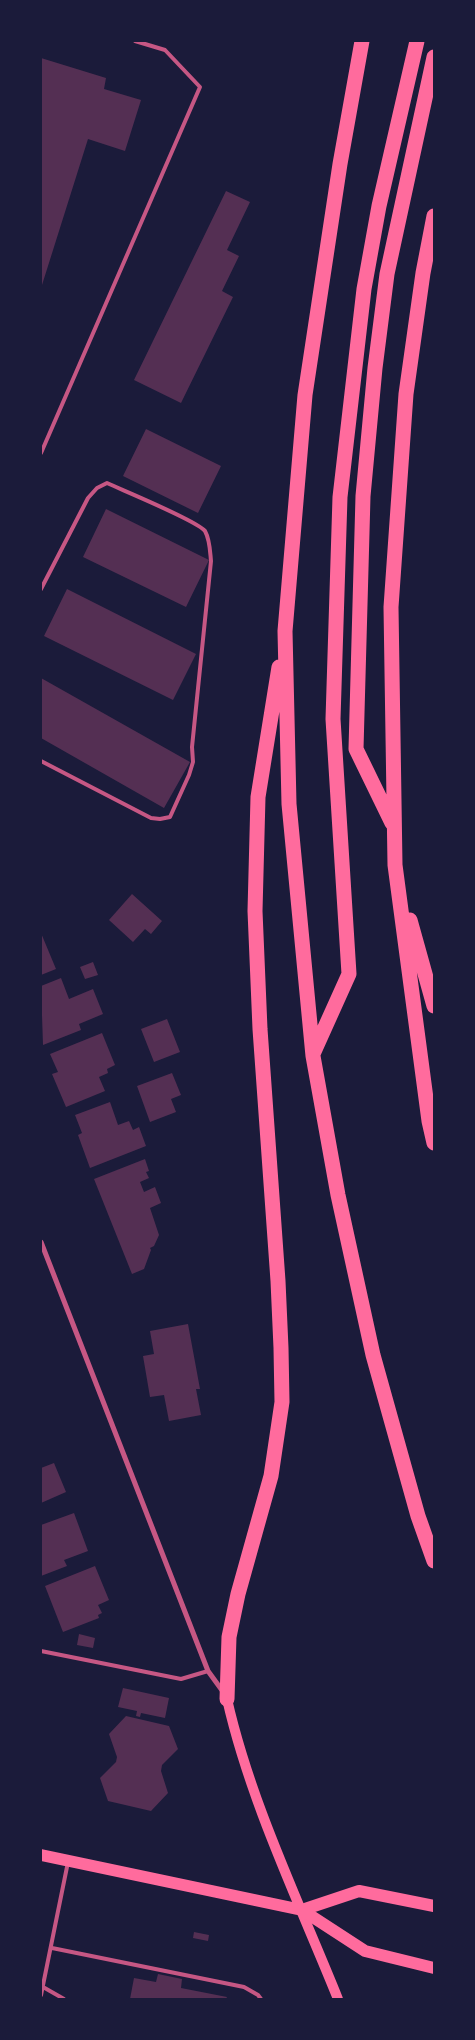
<!DOCTYPE html>
<html>
<head>
<meta charset="utf-8">
<style>
	body { margin:0 }
	#map { position:relative; width:475px; height:2040px; overflow:hidden; background:#1b1b3a; font-family:Jost,sans-serif }
	canvas { display:block }
	.frame { position:absolute; inset:0; border:42px solid #1b1b3a; pointer-events:none }
</style>
</head>
<body>
<div id="map">
<canvas width="475" height="2040"></canvas>
<div class="frame"></div>
</div>
<script>
const c = document.querySelector('canvas').getContext('2d');
c.lineJoin = 'round';
function paint(path, color) {
  c.fillStyle = color;
  c.fill(path, 'evenodd');
}
function trace(path, color, width, dash) {
  c.strokeStyle = color;
  c.lineWidth = width;
  c.lineCap = dash ? 'butt' : 'round';
  c.setLineDash(dash || []);
  c.stroke(path);
}
const building = new Path2D(`
	M41,58L106,78L104,89L141,100L125,151L88,139L42,285Z
	M226,191L250,202L227,250L239,256L222,291L233,297L181,403L134,380Z
	M146,429L221,466L198,513L123,476Z
	M106,509L209,560L186,607L83,557Z
	M67,589L196,654L173,700L44,636Z
	M41,678L190,762L164,808L41,738Z
	M132,894L162,921L151,934L145,929L133,942L109,920Z
	M41,933L56,969L41,975Z
	M93,962L98,975L85,979L80,967Z
	M61,978L69,999L93,989L103,1014L79,1024L81,1030L43,1045L41,986Z
	M167,1019L180,1052L154,1062L141,1029Z
	M102,1033L115,1065L107,1069L108,1073L99,1077L105,1091L66,1107L52,1074L58,1072L50,1054Z
	M172,1073L181,1095L171,1099L176,1112L150,1122L137,1086Z
	M110,1102L118,1125L129,1121L133,1130L139,1127L146,1146L90,1168L78,1135L82,1133L75,1115Z
	M145,1159L149,1171L146,1172L149,1178L140,1182L144,1192L155,1187L161,1203L150,1208L159,1235L154,1246L150,1248L151,1250L144,1269L132,1274L94,1179Z
	M188,1324L200,1389H196L201,1415L169,1421L164,1395L150,1397L143,1356L154,1354L150,1331Z
	M54,1463L66,1492L41,1503V1468Z
	M74,1513L88,1551L64,1560L67,1566L41,1576V1525Z
	M95,1566L109,1600L98,1605L102,1613L98,1615L99,1618L63,1632L45,1586Z
	M79,1634L95,1638L93,1648L77,1645Z
	M123,1688L169,1698L165,1718L141,1713L140,1717L136,1716L137,1711L118,1707Z
	M126,1716L169,1726L178,1749L162,1765L161,1771L168,1793L151,1811L108,1801L100,1778L116,1762L117,1757L109,1734Z
	M194,1932L209,1935L208,1941L193,1938Z
	M158,1974L182,1979L181,1988L227,1997L226,1999H130L134,1978L156,1982Z`);
const service = new Path2D(`
	M41,453L200,87L165,50L135,41
	M41,589L88,498L97,488L107,483C122,490 198,521 205,531C210,540 210,551 211,561L192,747L193,762L189,775L170,817L160,819L151,818L41,761
	M41,1651L181,1679L208,1671
	M52,1948L244,1987L258,1995L261,1999
	M43,1987L64,1999
	M41,1995L68,1862`);
const minor = new Path2D(`
	M41,1242L208,1671L224,1693`);
const secondary = new Path2D(`
	M227,1699C250,1801 299,1902 338,1999`);
const primary = new Path2D(`
	M41,1855L302,1910L365,1951L434,1968
	M302,1910L359,1891L434,1906`);
const motorway = new Path2D(`
	M362,41L340,164L305,395L285,631L289,804L313,1056L338,1195L373,1355L418,1516L434,1561
	M434,216L423,273L406,394L391,607L395,865L429,1121L434,1143
	M392,823L356,749L363,496L375,368L387,274L434,57
	M410,920L434,1006
	M313,1054L349,974L333,719L340,497L364,289L379,206L417,41
	M227,1699L229,1637L238,1594L271,1476L282,1402L281,1348L278,1281L260,1029L255,911L258,797L279,667`);
paint(building, '#542f53');
trace(service, '#c65784', 4);
trace(minor, '#c65784', 5);
trace(secondary, '#ff6b9d', 10);
trace(primary, '#ff6b9d', 12);
trace(motorway, '#ff6b9d', 15);
</script>
</body>
</html>
